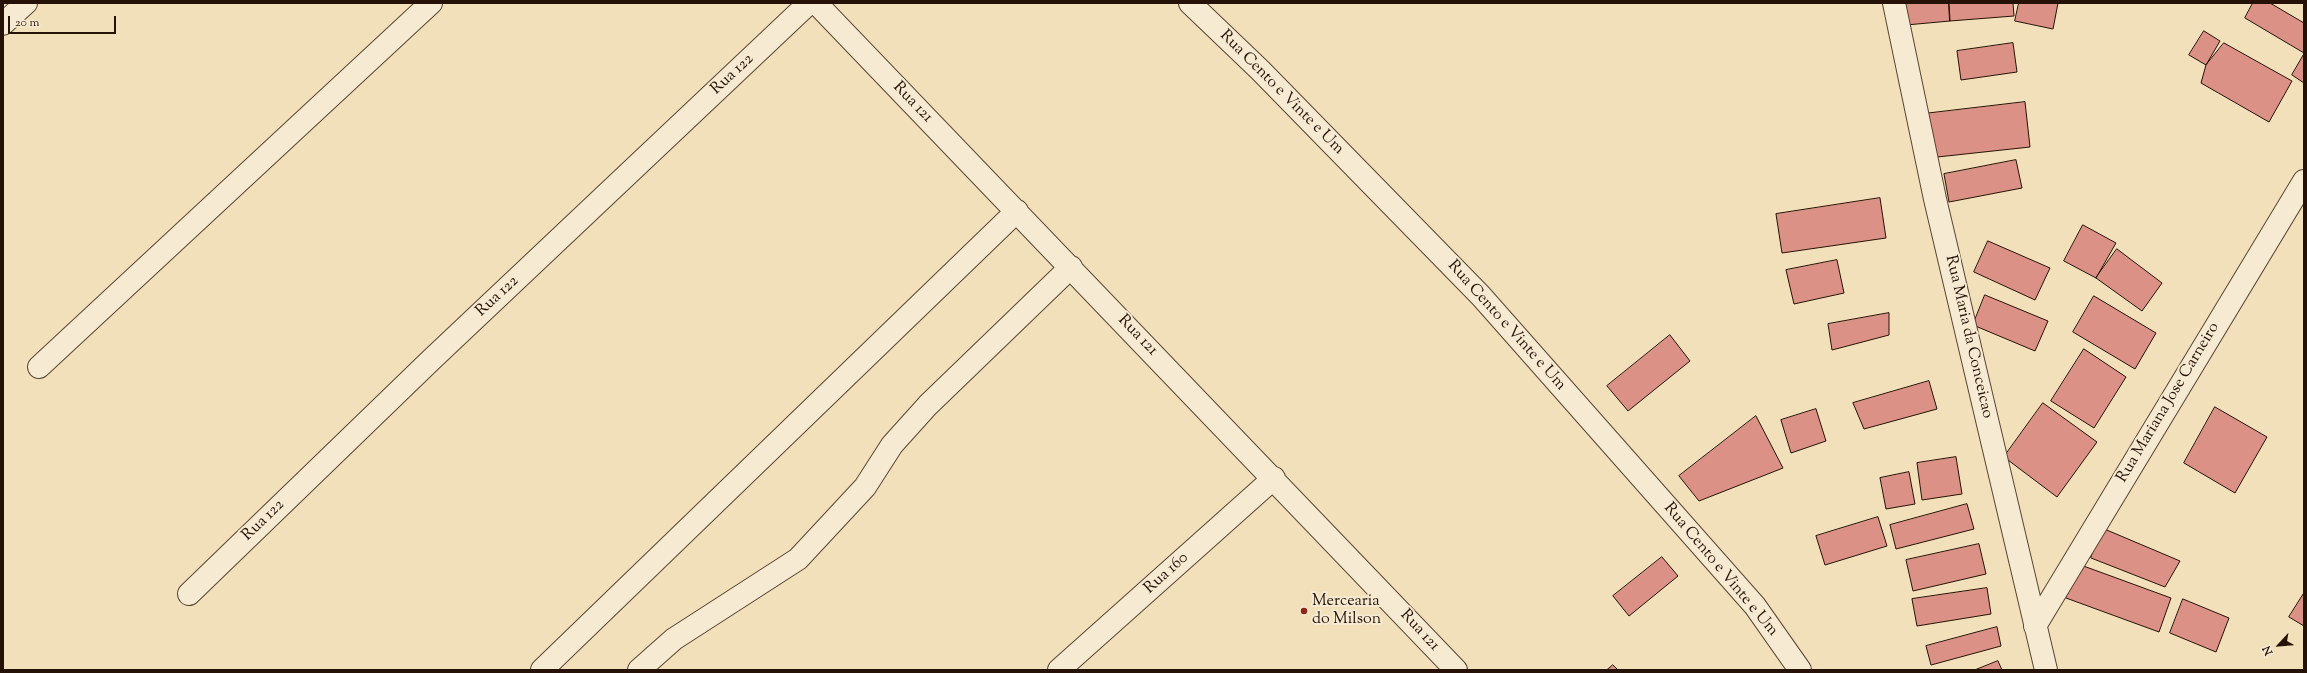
<!DOCTYPE html>
<html>
<head>
<meta charset="utf-8">
<style>
	body { margin:0 }
	#map { position:relative; width:2307px; height:673px; overflow:hidden; background:#f1e0b9; font-family:"Sorts Mill Goudy",serif }
	canvas { display:block }
	.frame { position:absolute; inset:0; border:4px solid #261106; pointer-events:none }
	.north { position:absolute; left:2259px; top:625px; width:40px; height:40px; -webkit-text-stroke:3px #f6ebd2; paint-order:stroke; rotate:244deg; font-size:11px; font-weight:700; line-height:16px; text-align:center; color:#261106 }
	.north::after { content:''; display:block; margin:auto; width:14px; height:18px; background:#261106; clip-path:polygon(50% 0,100% 100%,50% 72%,0 100%) }
	.scale { position:absolute; left:8px; top:16px; width:108px; height:18px; box-sizing:border-box; border:2px solid #261106; border-top:0; padding-left:5px; font-size:12px; line-height:14px; white-space:nowrap; color:#261106; -webkit-text-stroke:3px #f6ebd2; paint-order:stroke }
</style>
</head>
<body>
<div id="map">
<canvas width="2307" height="673"></canvas>
<div class="frame"></div>
<div class="north">N</div>
<div class="scale">20 m</div>
</div>
<script>
const c = document.querySelector('canvas').getContext('2d');
c.lineJoin = 'round';
function paint(path, color) {
  c.fillStyle = color;
  c.fill(path, 'evenodd');
}
function trace(path, color, width, dash) {
  c.strokeStyle = color;
  c.lineWidth = width;
  c.lineCap = dash ? 'butt' : 'round';
  c.setLineDash(dash || []);
  c.stroke(path);
}
function label(font, color, halo, rows, align = 'center') {
  c.font = font + ' "Sorts Mill Goudy",serif';
  c.lineWidth = 4;
  c.setLineDash([]);
  c.textBaseline = 'middle';
  c.strokeStyle = halo;
  c.fillStyle = color;
  for (const [text, x, y, turn = 0] of rows) {
    c.save();
    c.translate(x, y);
    c.rotate((+turn || 0) * Math.PI / 180);
    c.textAlign = isNaN(turn) ? turn : align;
    if (halo) c.strokeText(text, 0, 0);
    c.fillText(text, 0, 0);
    c.restore();
  }
}
const building = new Path2D(`
	M1904,3H1949L1950,21L1906,25Z
	M1949,3H2013L2014,16L1950,21Z
	M2019,3H2058L2053,29L2015,21Z
	M2253,3H2270L2304,23V53L2245,18Z
	M2204,31L2220,41L2206,65L2189,55Z
	M2013,43L2017,72L1961,80L1957,51Z
	M2224,43L2292,81L2269,122L2201,83L2206,65Z
	M2304,54V83L2292,75Z
	M2025,102L2030,147L1928,158L1923,114Z
	M2016,160L2022,188L1949,202L1944,174Z
	M1880,198L1886,238L1782,253L1776,214Z
	M2083,225L2116,243L2096,278L2064,261Z
	M1988,241L2050,268L2035,300L1974,272Z
	M2117,249L2162,283L2142,311L2096,278Z
	M1837,260L1844,293L1794,304L1786,270Z
	M1985,295L2048,321L2035,351L1973,325Z
	M2094,296L2156,333L2135,369L2073,332Z
	M1889,313V335L1832,350L1828,324Z
	M1670,335L1690,361L1628,411L1607,386Z
	M2084,349L2126,377L2094,428L2051,401Z
	M1929,381L1937,409L1864,429L1853,403Z
	M2043,403L2097,442L2057,497L2004,457Z
	M2215,407L2267,437L2235,493L2184,463Z
	M1816,409L1826,441L1791,453L1781,420Z
	M1756,416L1783,468L1699,501L1679,476Z
	M1956,457L1962,494L1922,500L1917,463Z
	M1909,472L1915,504L1886,509L1880,478Z
	M1967,504L1974,529L1896,549L1890,525Z
	M1878,517L1887,546L1825,565L1816,536Z
	M2102,528L2180,561L2165,587L2091,558Z
	M1979,544L1986,574L1913,591L1906,560Z
	M1662,557L1678,576L1629,616L1613,596Z
	M2078,564L2171,598L2159,632L2066,598Z
	M1987,588L1991,614L1917,626L1912,599Z
	M2304,593V626L2289,617Z
	M2183,599L2229,618L2216,652L2170,633Z
	M1997,627L2001,646L1931,665L1926,646Z
	M1998,661L2002,670H1975Z
	M1613,665L1618,670H1607Z`);
const street = new Path2D(`
	M816,3L1456,670
	M1190,3L1260,70L1481,296L1755,606L1800,670
	M1894,3L1935,199L2046,670
	M3,24L26,3
	M39,367L431,3
	M189,594L431,360L809,3
	M2035,626L2304,181
	M542,670L1017,211
	M639,670L674,639L798,559L865,487L892,445L928,405L1071,267
	M1059,670L1274,478`);
const markers = [
	[1304,611,4,"#8f2418"]
];
const streetNames = [
	["Rua 122",733,75,-43],
	["Rua Cento e Vinte e Um",1281,93,45],
	["Rua 121",912,103,46],
	["Rua 122",498,297,-43],
	["Rua Cento e Vinte e Um",1506,326,48],
	["Rua 121",1137,336,46],
	["Rua Maria da Conceicao",1968,337,77],
	["Rua Mariana Jose Carneiro",2169,403,-59],
	["Rua 122",264,521,-44],
	["Rua Cento e Vinte e Um",1720,570,50],
	["Rua 160",1167,574,-42],
	["Rua 121",1419,631,47]
];
const poiNames = [
	["Mercearia",1312,602],
	["do Milson",1312,620]
];
paint(building, '#dc9187');
trace(building, '#261106', 1);
trace(street, '#594533', 24);
trace(street, '#f6ebd2', 22);
for (const [x, y, r, color] of markers) {
  const dot = new Path2D();
  dot.arc(x, y, r, 0, 2 * Math.PI);
  c.fillStyle = color;
  c.fill(dot);
  trace(dot, '#f6ebd2', 1.5);
}
label('16px', '#261106', '#f6ebd2', streetNames);
label('16px', '#261106', '#f6ebd2', poiNames, 'left');
</script>
</body>
</html>
